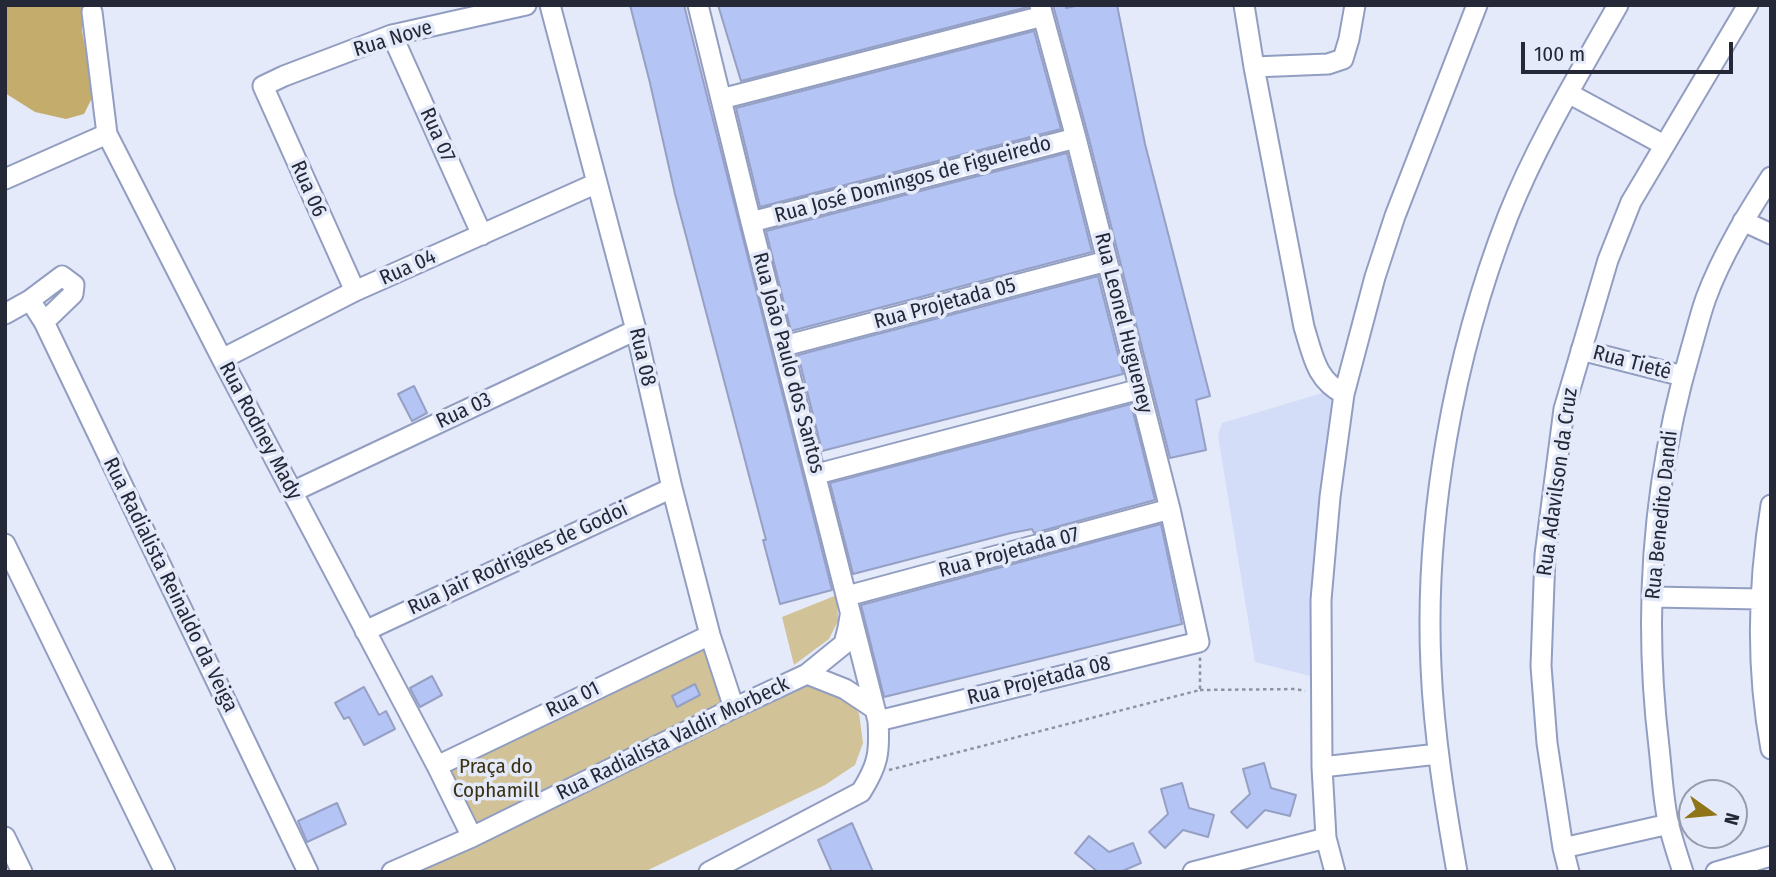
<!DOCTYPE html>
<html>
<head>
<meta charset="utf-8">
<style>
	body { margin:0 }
	#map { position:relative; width:1776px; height:877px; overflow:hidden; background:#e4eaf9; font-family:"Fira Sans Condensed",sans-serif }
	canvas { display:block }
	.frame { position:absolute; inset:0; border:7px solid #242837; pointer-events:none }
	.north { position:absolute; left:1678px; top:779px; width:70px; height:70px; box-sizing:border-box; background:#e4eaf9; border:2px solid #979cab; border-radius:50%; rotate:105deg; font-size:19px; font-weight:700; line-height:28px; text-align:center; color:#242837 }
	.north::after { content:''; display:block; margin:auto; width:24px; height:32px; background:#8f7418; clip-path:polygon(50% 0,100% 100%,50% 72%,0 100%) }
	.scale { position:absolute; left:1521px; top:42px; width:212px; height:32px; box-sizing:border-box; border:4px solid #242837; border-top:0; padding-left:9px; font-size:21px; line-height:24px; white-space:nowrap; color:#242837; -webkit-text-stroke:5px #e4eaf9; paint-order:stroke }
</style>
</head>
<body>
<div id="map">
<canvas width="1776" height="877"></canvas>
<div class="frame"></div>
<div class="north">N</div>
<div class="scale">100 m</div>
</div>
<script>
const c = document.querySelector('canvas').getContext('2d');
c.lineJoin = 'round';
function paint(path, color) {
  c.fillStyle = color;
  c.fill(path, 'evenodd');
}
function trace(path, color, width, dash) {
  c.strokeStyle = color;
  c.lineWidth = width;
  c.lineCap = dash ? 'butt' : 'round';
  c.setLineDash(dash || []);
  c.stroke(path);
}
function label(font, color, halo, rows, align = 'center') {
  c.font = font + ' "Fira Sans Condensed",sans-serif';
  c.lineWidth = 7;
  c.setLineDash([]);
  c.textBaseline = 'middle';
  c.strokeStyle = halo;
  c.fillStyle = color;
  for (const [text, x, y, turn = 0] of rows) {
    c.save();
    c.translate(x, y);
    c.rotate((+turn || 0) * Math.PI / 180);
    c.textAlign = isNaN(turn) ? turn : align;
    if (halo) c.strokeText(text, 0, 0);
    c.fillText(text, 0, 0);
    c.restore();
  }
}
const built = new Path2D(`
	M1329,391L1332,395L1313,592L1310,676L1255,662L1218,436L1222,423Z`);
const green = new Path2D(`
	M837,595L838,621L829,639L794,665L782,617Z
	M708,641L727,702L476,826L445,768Z
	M809,680L835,689L859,713L863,743L855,765L825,785L644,872H409Z`);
const forest = new Path2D(`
	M5,5H84L82,31L94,94L84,114L66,119L35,112L5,93Z`);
const building = new Path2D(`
	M630,5H684L832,590L780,604L763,540H766L675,194L650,83Z
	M718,5H1028V7L741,81Z
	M1053,5H1066V8L1080,5H1117L1145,144L1210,396L1196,400L1206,450L1170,458L1088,135Z
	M1034,31L1061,129L760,207L736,108Z
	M1067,153L1092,252L791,331L766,231Z
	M1098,276L1123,374L822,451L798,355Z
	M414,386L427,413L412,421L398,394Z
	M1131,404L1155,500L1034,533L1032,529L1011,533L853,574L830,483Z
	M1161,524L1182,624L884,697L861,605Z
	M432,676L442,695L420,707L410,688Z
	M695,684L700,695L677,707L672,696Z
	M364,687L379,715L386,711L395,729L364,745L349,717L344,719L335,703Z
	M1264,763L1271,788L1296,795L1290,816L1265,810L1247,828L1231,812L1250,794L1243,769Z
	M1182,783L1189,808L1214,815L1208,837L1183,830L1165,848L1149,832L1168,814L1161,789Z
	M337,803L346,824L307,842L298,821Z
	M852,823L873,872H832L818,840Z
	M1089,836L1109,852L1133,843L1141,863L1120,872H1098L1075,853Z`);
const path = new Path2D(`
	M1200,690L1296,689L1305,691
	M889,770L1200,690V657`);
const minor = new Path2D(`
	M550,5L636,330L672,488L710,635L734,708
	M698,5L751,222L878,721C880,753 878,765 861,792L709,872
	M1244,5L1254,67L1304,327C1313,356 1316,380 1344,394
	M92,12L107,134L222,359L437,766L472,837
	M392,35L482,235
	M1254,67L1328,64L1343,59L1349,39L1355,5
	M1568,93L1664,145
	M721,99L1043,16
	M5,179L107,134
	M1743,221L1771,234
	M751,222L1076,138
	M355,291L263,86L284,76L392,35L526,5
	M30,300L44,322L308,872
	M5,314L30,300L62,276L74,285L73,294L44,322
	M784,346L1107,261
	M1581,350L1683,376
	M222,359L355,291L597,183
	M817,474L1140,389
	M292,492L636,330
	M1771,505C1758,585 1756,669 1771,749
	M5,544L165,872
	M847,596L1170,509
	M1652,597L1760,599
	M365,631L672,488
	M807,674L844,644L848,628L850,616
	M878,721L1199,642L1170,509L1076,138L1040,5
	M437,766L710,635
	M1322,767L1438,754
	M5,837L22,872
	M1563,848L1669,824
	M392,872L472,837L734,708L807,674L845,689L875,709
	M1193,872L1326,838
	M1335,872L1326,838L1322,767L1321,600L1330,497L1344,394L1375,277L1395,216L1477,5
	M1457,872C1445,804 1434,736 1431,667C1424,519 1454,355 1508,216C1537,143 1579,74 1618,5
	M1569,872L1563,848L1547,743L1541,666L1545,555L1564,409L1608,260L1631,202L1748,5
	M1683,872C1678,857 1673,841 1669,826C1663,801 1662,773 1659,747C1643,614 1653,478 1691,349C1696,332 1700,315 1706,298C1722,255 1746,216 1771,177
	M1716,872L1771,856`);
const streetNames = [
	["Rua Nove",393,39,-17],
	["Rua 07",437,135,66],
	["Rua José Domingos de Figueiredo",913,180,-15],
	["Rua 06",308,189,66],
	["Rua 04",408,268,-24],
	["Rua Projetada 05",945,304,-15],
	["Rua Leonel Hugueney",1123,323,76],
	["Rua 08",642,357,77],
	["Rua João Paulo dos Santos",788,363,75],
	["Rua Tietê",1632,363,15],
	["Rua 03",464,411,-25],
	["Rua Rodney Mady",260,431,62],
	["Rua Adavilson da Cruz",1558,482,-82],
	["Rua Benedito Dandi",1662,515,-84],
	["Rua Projetada 07",1009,553,-15],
	["Rua Jair Rodrigues de Godoi",518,559,-25],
	["Rua Radialista Reinaldo da Veiga",170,585,64],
	["Rua Projetada 08",1039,681,-14],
	["Rua 01",573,700,-26],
	["Rua Radialista Valdir Morbeck",673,739,-26]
];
const parkNames = [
	["Praça do",496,767],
	["Cophamill",496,791]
];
paint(built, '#d4ddf8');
paint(green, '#d1c297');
paint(forest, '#c4ad6c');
paint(building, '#b4c4f4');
trace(building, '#95a0c4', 2);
trace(minor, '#929ec1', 23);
trace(path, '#8e93a2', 2.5, [3.5, 3.5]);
trace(minor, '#fff', 19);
label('21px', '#242837', '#e4eaf9', streetNames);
label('21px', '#3c3214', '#e4eaf9', parkNames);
</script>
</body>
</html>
